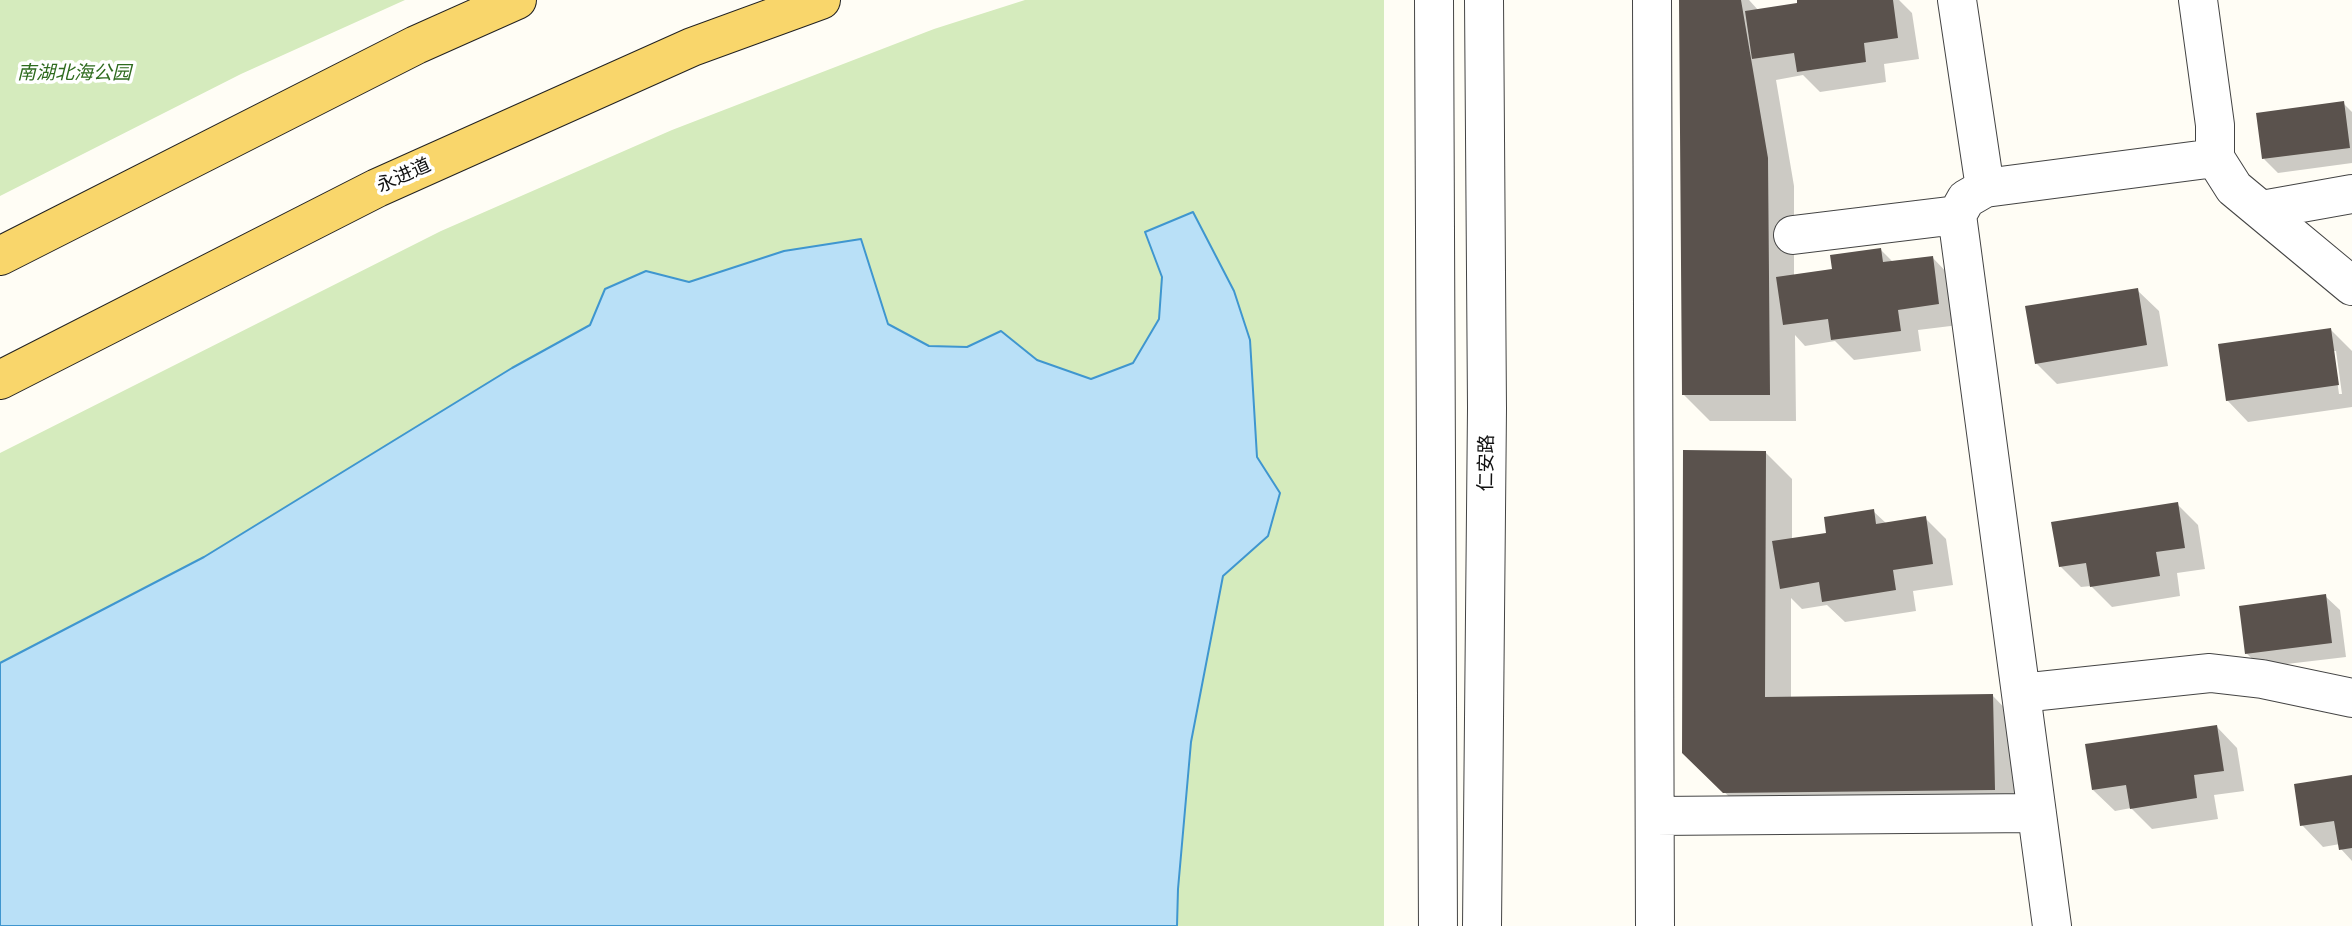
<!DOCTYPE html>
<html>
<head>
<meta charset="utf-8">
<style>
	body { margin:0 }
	canvas { display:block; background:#fffdf5 }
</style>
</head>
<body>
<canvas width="2352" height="926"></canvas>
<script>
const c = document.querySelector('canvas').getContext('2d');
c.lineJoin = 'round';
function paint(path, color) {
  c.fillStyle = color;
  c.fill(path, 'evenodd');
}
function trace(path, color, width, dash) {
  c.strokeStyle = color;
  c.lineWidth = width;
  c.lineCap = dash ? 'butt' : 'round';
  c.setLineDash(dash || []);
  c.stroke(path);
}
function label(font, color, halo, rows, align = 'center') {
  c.font = font + ' "Libre Baskerville","Noto Sans SC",serif';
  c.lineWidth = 7;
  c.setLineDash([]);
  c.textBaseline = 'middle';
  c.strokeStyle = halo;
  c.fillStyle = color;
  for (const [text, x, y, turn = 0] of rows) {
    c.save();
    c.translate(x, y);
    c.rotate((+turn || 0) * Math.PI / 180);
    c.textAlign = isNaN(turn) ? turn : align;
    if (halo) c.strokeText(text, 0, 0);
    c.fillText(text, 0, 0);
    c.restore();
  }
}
const green = new Path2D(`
	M0,0H405L241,74L0,196Z
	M1025,0H1384V926H0V453L441,231L672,130L934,29Z`);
const water = new Path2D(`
	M1193,212L1234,291L1250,340L1257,457L1280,493L1268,536L1223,576L1191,742L1178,889L1177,926H0V663L204,557L512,368L590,325L605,289L646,271L689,282L784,251L861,239L888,324L929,346L967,347L1001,331L1037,360L1091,379L1133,363L1159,319L1162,277L1145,232Z`);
const shadow = new Path2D(`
	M1681,0H1749L1759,11L1799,5V0H1899L1912,13L1919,59L1884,64L1886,82L1820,92L1803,75L1776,80L1794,186V276L1834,271L1880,249L1893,262L1932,257L1953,279L1959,325L1918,330L1921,351L1854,360L1835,341L1805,346L1795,335L1796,421H1710L1684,395Z
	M2343,103L2352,112V163L2278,173L2264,159Z
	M2137,290L2159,311L2168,366L2057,384L2036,363Z
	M2331,330L2352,351V407L2248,422L2227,400ZM2333,351H2336L2342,394H2339Z
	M1765,452L1792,479V540L1828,534L1873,511L1887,524L1925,518L1946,539L1953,585L1913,591L1916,611L1845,622L1827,605L1802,609L1791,598V698L1993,696L2019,723L2020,816L1752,819L1683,752Z
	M2177,504L2198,525L2205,569L2177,573L2180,596L2112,607L2091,586L2081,587L2060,566Z
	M2325,596L2340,610L2346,657L2261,667L2246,653Z
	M2216,726L2237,748L2244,791L2214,795L2218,819L2152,829L2131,808L2115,811L2093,790Z
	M2352,777V861L2341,849L2340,844L2323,847L2302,825Z`);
const building = new Path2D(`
	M1679,0H1741L1768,158L1770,395H1682Z
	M1797,0H1893L1898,38L1864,43L1866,62L1797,72L1794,53L1752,59L1745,11L1797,3Z
	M2344,101L2350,148L2262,159L2256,113Z
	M1881,248L1883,262L1933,256L1939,304L1898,310L1901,331L1831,340L1828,319L1783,325L1776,277L1832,269L1830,255Z
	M2138,288L2147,345L2035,364L2025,306Z
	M2331,328L2339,385L2226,401L2218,344Z
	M1683,450L1766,451L1765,697L1993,694L1995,790L1723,793L1682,753Z
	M2178,502L2185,548L2156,552L2160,576L2090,587L2086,563L2059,567L2051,522Z
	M1874,509L1876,524L1926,516L1933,564L1893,570L1896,590L1822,602L1819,582L1780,589L1772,541L1826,533L1824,517Z
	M2326,594L2332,643L2245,654L2239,606Z
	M2217,725L2224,771L2194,775L2197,798L2130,809L2126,785L2092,790L2085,744Z
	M2352,775V848L2339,850L2334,821L2300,826L2294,784Z`);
const minor = new Path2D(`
	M1434,0L1438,926
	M1652,0L1655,926
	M1957,0L1985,188
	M2215,158L2234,188L2352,286
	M2262,210L2352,194
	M1793,235L1957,215
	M2021,693L2210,673L2262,679L2352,698
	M1655,816L2037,813
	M1482,926L1487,408L1484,0
	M2052,926L1957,215L1966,199L1985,188L2215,158V125L2198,0`);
const major = new Path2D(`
	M0,256L416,45L517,0
	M0,380L377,188L692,47L821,0`);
const parkNames = [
	["南湖北海公园",74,74]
];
const streetNames = [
	["永进道",404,176,-24],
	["仁安路",1487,463,-89]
];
paint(green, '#d5ebbd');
paint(water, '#b9e0f7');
trace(water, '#3f96cf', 2);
paint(shadow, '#0003');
paint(building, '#5a524d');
trace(minor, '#444', 40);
trace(major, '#222', 40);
trace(minor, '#fff', 38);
trace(major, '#f9d66b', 38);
label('italic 19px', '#2f6b1f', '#fff', parkNames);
label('19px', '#111', '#fff', streetNames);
</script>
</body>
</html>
